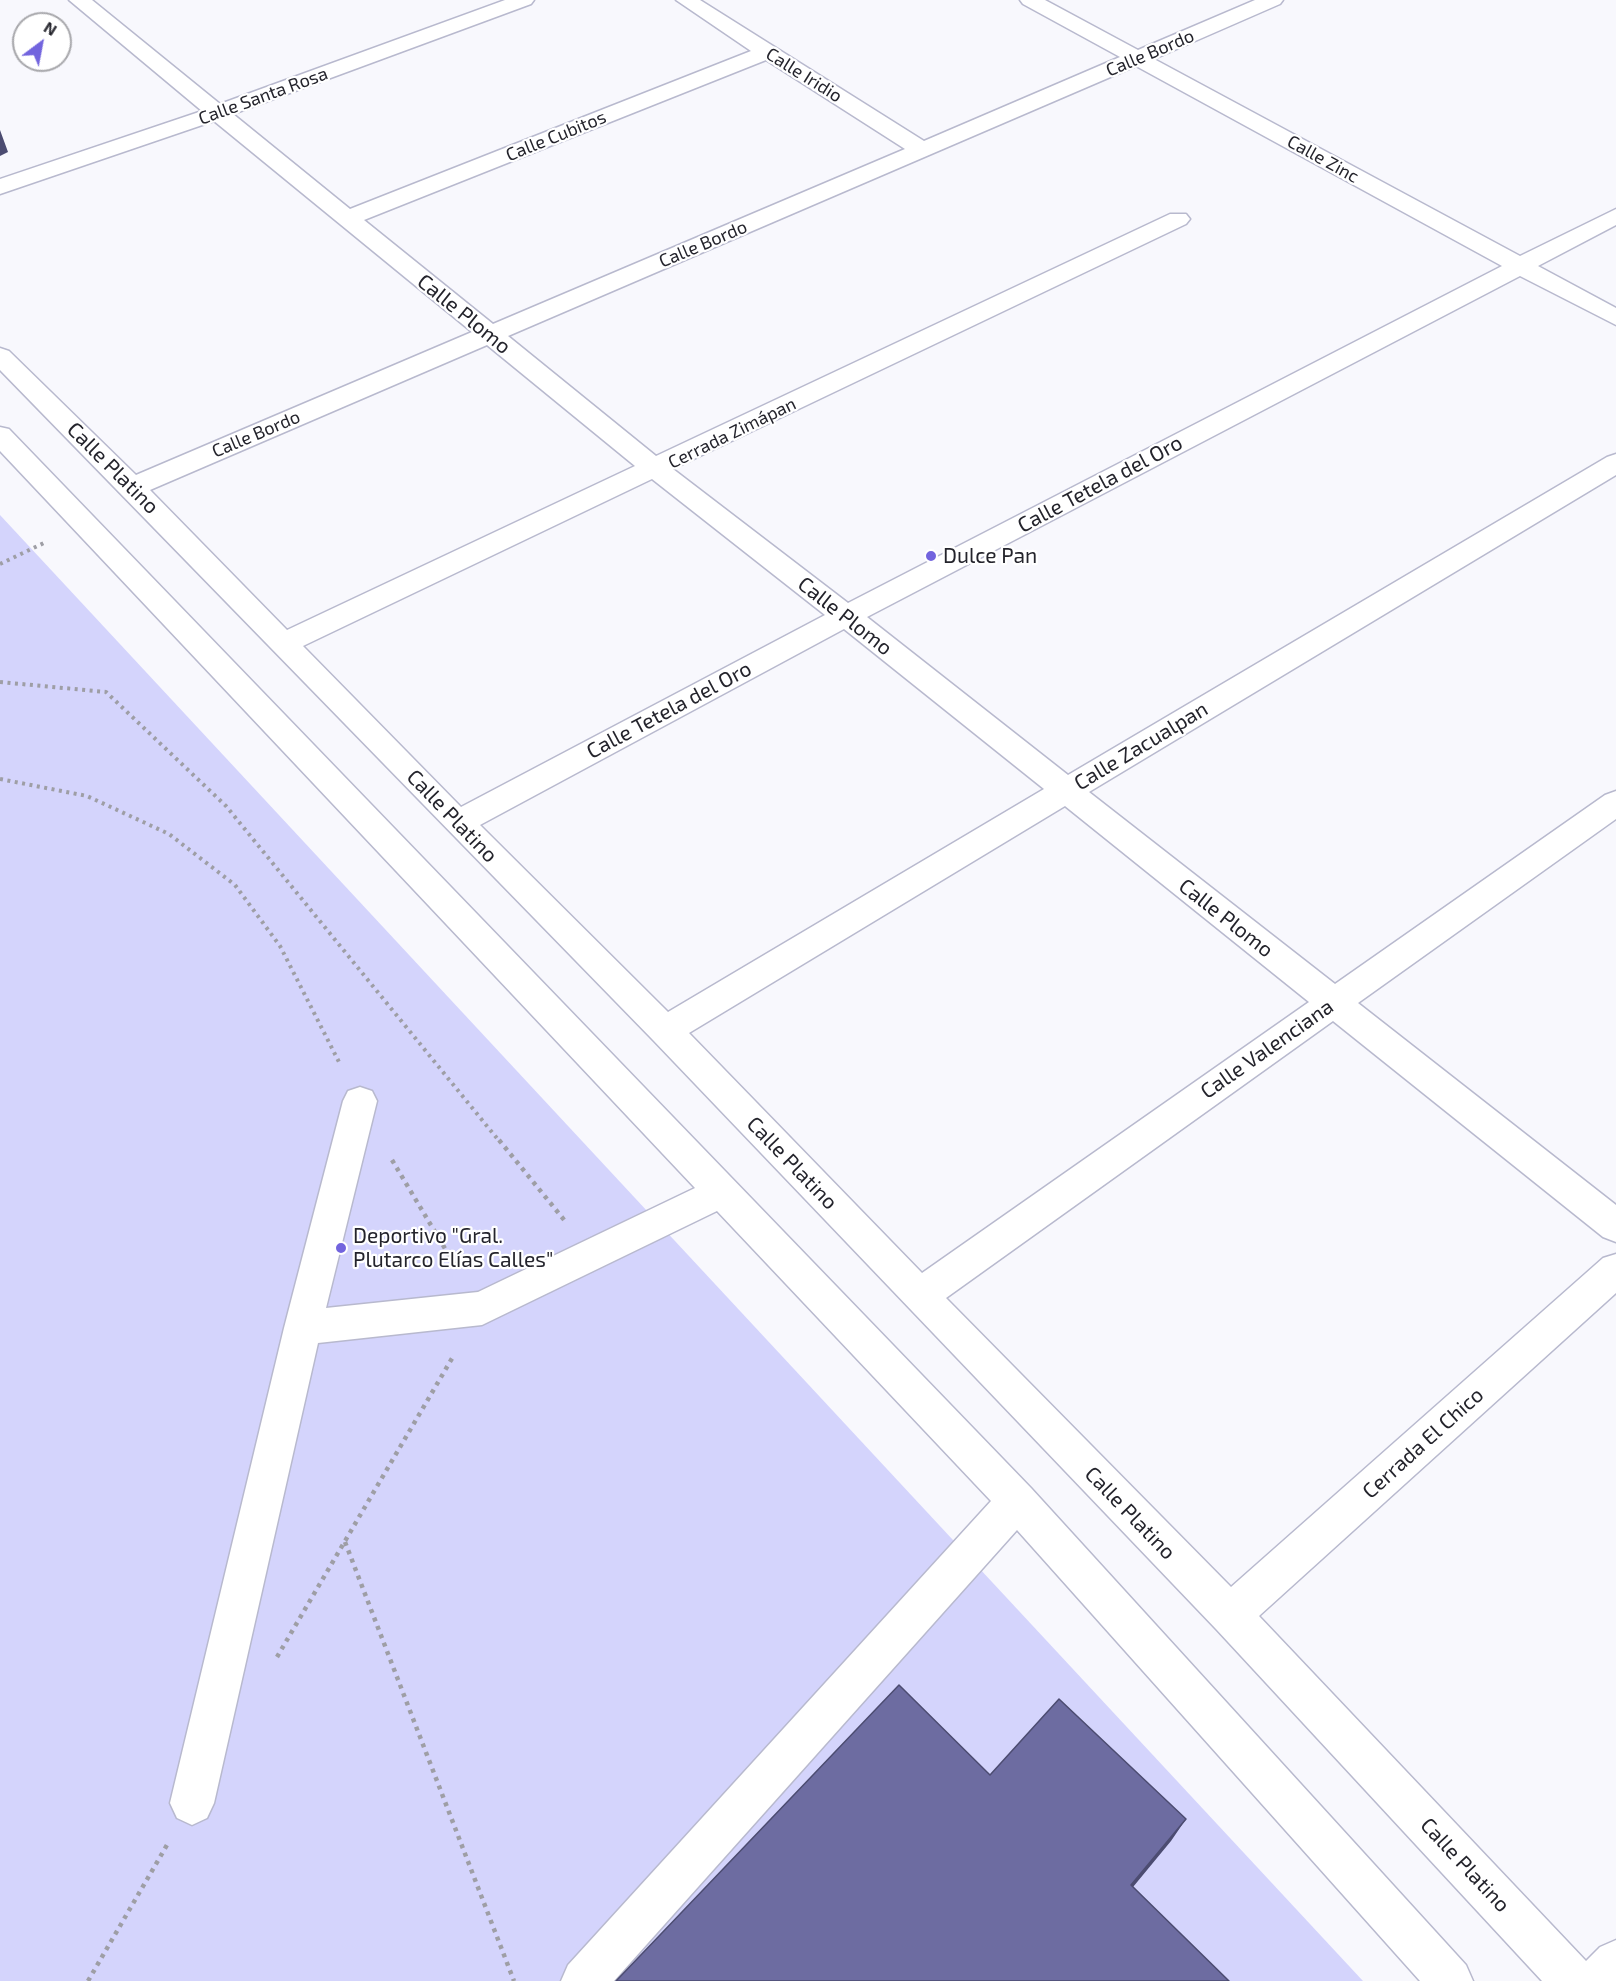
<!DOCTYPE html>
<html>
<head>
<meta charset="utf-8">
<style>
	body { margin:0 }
	#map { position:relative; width:1616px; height:1981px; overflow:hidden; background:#f8f8fd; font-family:"Exo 2",sans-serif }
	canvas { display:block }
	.north { position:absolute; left:12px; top:12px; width:60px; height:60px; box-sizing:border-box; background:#fff; border:2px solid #a7a7ab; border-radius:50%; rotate:32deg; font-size:16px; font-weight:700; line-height:24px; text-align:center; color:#24242c }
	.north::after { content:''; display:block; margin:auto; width:21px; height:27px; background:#7264de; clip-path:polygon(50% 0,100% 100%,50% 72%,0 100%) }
</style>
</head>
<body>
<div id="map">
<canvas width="1616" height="1981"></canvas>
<div class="north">N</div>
</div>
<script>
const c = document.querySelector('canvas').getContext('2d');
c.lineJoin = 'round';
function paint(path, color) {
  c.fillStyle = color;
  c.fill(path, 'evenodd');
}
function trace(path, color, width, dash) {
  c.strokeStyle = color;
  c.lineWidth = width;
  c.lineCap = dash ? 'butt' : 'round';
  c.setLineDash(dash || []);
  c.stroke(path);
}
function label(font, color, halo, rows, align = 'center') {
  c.font = font + ' "Exo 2",sans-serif';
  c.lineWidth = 4.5;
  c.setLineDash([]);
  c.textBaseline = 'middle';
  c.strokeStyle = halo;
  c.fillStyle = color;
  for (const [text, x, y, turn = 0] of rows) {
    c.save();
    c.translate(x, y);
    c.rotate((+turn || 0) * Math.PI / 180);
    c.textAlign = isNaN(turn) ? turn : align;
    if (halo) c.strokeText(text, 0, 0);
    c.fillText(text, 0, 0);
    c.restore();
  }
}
const green = new Path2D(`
	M0,515L1363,1981H0Z`);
const pathFar1 = new Path2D(`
	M0,564L46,542
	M0,682L106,692L226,806L500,1142
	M0,779L87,796L169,834L235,885L280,946L340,1064`);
const path = new Path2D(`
	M499,1140L565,1221
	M392,1160L456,1267
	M345,1542L514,1981
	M277,1657L454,1355
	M88,1981L167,1845`);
const minor = new Path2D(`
	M69,0H92L220,104L505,0H534L531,4L233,114L350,209L751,51L676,0H700L924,141L1120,57L1023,4L1020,0H1045L1138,50L1255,0H1283L1280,4L1154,59L1520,256L1616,209V225L1538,266L1616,308V325L1520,276L867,617L1068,775L1607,457L1616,454V475L1089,792L1335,984L1605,795L1616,791V819L1358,1003L1616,1205V1242L1603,1237L1333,1021L946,1298L1231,1587L1603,1258L1616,1254V1293L1259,1616L1586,1961L1600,1947L1616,1940V1981H1542L1216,1629L653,1040L0,370V348L9,351L136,475L472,332L214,121L0,194V179L202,111ZM766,60L905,149L493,324L364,220ZM1136,66L1502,266L848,603L673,469L1186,224L1190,219L1186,214H1170L656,456L508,336ZM487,345L635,466L287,630L150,490ZM652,479L825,615L461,807L303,646ZM844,629L1044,789L668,1012L480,825ZM1065,806L1309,1002L922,1273L689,1033Z
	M0,427L9,429L1031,1488L1466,1965L1473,1981H1420L1017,1530L614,1981H561L568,1965L991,1501L717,1211L482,1325L318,1343L214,1803L207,1818L192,1825L177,1818L170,1803L284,1328L343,1101L348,1091L360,1087L372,1091L377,1101L326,1308L478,1292L695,1188L0,451Z`);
const shadedWall = new Path2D(`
	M0,130L8,152L0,156Z
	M1186,1819L1171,1841L1119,1904L1131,1885Z`);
const building = new Path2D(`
	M899,1685L990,1775L1059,1699L1186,1819L1131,1885L1229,1981H616Z`);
const markers = [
	[931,556,6,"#7264de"],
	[341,1248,6,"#7264de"]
];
const farStreetnames = [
	["Calle Bordo",1150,53,-23],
	["Calle Iridio",804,75,32],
	["Calle Santa Rosa",263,96,-20],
	["Calle Cubitos",556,136,-22],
	["Calle Zinc",1323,159,29],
	["Calle Bordo",703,244,-23],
	["Cerrada Zimápan",732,433,-26],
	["Calle Bordo",256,434,-23]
];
const streetNames = [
	["Calle Plomo",464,314,39],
	["Calle Platino",113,468,45],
	["Calle Tetela del Oro",1100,484,-28],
	["Calle Plomo",845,616,38],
	["Calle Tetela del Oro",669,710,-28],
	["Calle Zacualpan",1141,746,-31],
	["Calle Platino",452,816,46],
	["Calle Plomo",1226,918,38],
	["Calle Valenciana",1267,1049,-35],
	["Calle Platino",792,1163,46],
	["Cerrada El Chico",1423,1443,-42],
	["Calle Platino",1130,1513,46],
	["Calle Platino",1465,1865,47]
];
const poiNames = [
	["Dulce Pan",943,556],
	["Deportivo \"Gral.",353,1236],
	["Plutarco Elías Calles\"",353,1260]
];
paint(green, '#d4d4fc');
trace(minor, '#b8b9ce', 3);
trace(pathFar1, '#9e9ea5', 4, [3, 4.5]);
trace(path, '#9e9ea5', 4.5, [4, 5]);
paint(minor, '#fff');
paint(shadedWall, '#4c4c71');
paint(building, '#6d6ca1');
trace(building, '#4c4c71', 1.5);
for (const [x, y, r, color] of markers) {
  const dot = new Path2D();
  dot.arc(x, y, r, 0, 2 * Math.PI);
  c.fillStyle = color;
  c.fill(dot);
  trace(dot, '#fff', 2);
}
label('18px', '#24242c', '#fff', farStreetnames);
label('21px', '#24242c', '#fff', streetNames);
label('21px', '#24242c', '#fff', poiNames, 'left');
</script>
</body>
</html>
